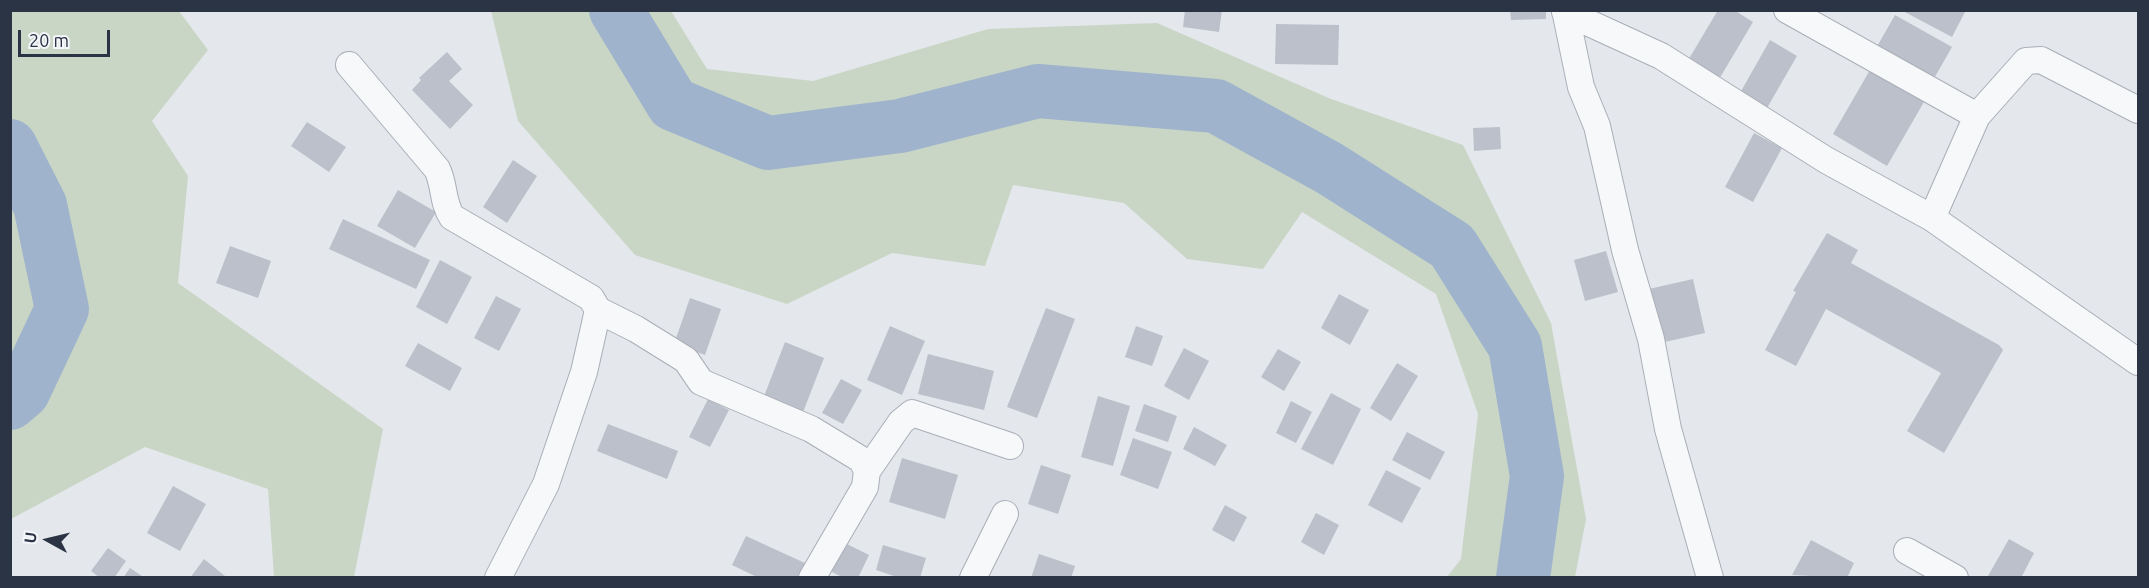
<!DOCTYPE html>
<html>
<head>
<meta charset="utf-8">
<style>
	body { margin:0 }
	#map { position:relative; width:2149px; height:588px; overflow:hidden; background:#e4e7ec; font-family:Ubuntu,sans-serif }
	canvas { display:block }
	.frame { position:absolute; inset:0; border:12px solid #2b3445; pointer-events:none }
	.north { position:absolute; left:18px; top:510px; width:60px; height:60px; -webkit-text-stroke:4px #f4f6f9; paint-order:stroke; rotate:278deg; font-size:16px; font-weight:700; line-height:24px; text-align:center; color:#2b3445 }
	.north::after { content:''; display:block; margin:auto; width:21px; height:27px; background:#2b3445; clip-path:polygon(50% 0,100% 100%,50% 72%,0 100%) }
	.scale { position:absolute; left:18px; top:30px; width:92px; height:27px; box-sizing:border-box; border:3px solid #2b3445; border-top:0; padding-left:8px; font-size:18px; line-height:21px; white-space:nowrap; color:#2b3445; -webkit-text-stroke:4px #f4f6f9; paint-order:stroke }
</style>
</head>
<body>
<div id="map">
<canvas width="2149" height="588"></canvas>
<div class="frame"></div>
<div class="north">U</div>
<div class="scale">20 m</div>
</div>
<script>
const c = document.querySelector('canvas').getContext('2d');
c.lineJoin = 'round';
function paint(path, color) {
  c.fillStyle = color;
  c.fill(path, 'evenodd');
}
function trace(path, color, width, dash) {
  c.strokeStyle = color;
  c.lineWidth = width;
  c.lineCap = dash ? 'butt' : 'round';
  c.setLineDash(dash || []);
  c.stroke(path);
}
const green = new Path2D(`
	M11,10L179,11L208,50L152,121L188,176L178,283L383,429L354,577H274L268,489L145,447L11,519Z
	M491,11H671L707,69L813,81L988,29L1157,23L1331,99L1463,145L1551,323L1586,519L1575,577H1447L1461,559L1478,414L1436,294L1302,212L1263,269L1187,259L1124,203L1013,185L985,266L892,253L787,304L635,255L518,121Z`);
const river = new Path2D(`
	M616,10L673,104L768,143L900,126L1038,91L1216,106L1329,168L1452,246L1515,346L1537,476L1523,578
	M10,146L40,205L62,309L23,392L10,403`);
const building = new Path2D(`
	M1185,10H1222L1219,32L1183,27Z
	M1510,10H1546V19L1511,20Z
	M1718,10H1734L1753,22L1718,81L1687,62Z
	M1901,10H1966L1952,37Z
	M1895,15L1952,47L1932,82L1875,50Z
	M1276,24L1339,25L1338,65L1275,64Z
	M1770,40L1797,56L1767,108L1740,93Z
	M447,52L462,69L449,81L473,105L450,129L412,90L421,80L419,78Z
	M1874,63L1928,95L1887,166L1833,134Z
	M307,122L346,147L329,172L291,146Z
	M1500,127L1501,149L1474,151L1473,128Z
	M1754,133L1782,148L1753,202L1725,187Z
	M513,160L537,176L507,223L483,207Z
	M398,190L436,212L415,248L377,226Z
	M343,219L430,260L416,289L329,249Z
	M1827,233L1858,250L1851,263L1999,345L2003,350L1944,453L1907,431L1941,373L1826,309L1796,366L1765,350L1796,292L1793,291Z
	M230,246L271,261L258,298L216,283Z
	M1606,251L1618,292L1585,301L1574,260Z
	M440,260L472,277L447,324L416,307Z
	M1693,279L1705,333L1660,343L1649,289Z
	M1339,294L1369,310L1350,345L1321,328Z
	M496,296L521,309L499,351L474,338Z
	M690,298L721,309L705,355L674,344Z
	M1046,308L1075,319L1037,418L1007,407Z
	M890,326L925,341L902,395L867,380Z
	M1136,326L1163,336L1152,366L1125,357Z
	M785,342L824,358L800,420L761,404Z
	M418,343L462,368L450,391L405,366Z
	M1184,348L1209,361L1189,400L1164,386Z
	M1278,349L1301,362L1284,391L1261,377Z
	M928,354L994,371L984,410L918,394Z
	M1397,363L1418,376L1391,421L1370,408Z
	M841,379L862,390L843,424L822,413Z
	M1331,393L1361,409L1333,465L1301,449Z
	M1098,396L1130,406L1113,466L1081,457Z
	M708,399L729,410L710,447L689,437Z
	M1291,401L1312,412L1296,443L1276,433Z
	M1144,404L1177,416L1168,442L1135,431Z
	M608,424L678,451L667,479L597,451Z
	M1194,427L1227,445L1215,466L1183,449Z
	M1407,432L1445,452L1430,480L1392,460Z
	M1133,438L1172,452L1158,489L1120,475Z
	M902,458L958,475L945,519L889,502Z
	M1041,465L1071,475L1058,514L1028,504Z
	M1386,470L1421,488L1402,523L1368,505Z
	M173,486L206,504L180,551L147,533Z
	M1225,505L1247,517L1234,542L1212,530Z
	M1316,513L1339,525L1324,555L1301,542Z
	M746,536L807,564L802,578H759L732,565Z
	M2009,539L2034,553L2021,578H1990L1988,576Z
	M839,540L869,555L858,578H844L826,569Z
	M1811,540L1854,563L1847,578L1792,575Z
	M883,545L926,558L920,578H900L876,570Z
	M108,548L126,561L114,578H100L91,571Z
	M1039,554L1075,566L1071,578H1031Z
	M204,559L225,576L224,578H190Z
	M130,568L145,578H123Z`);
const minor = new Path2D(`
	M1565,10L1581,87L1597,126L1625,250L1651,339L1668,429L1710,578
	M1787,10L1977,116
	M1565,12L1661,56L1826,160L1932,218L2138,362
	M349,65L437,169C445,185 442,202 452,217L591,298L598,310L584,372L546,484L498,578
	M1932,218L1977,116L2026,61L2041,60L2138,110
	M598,310L636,329L686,360L701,382L811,429L862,460L867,471L865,487L812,578
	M867,471L901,422L912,413L1010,446
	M1907,551L1955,578
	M973,578L1005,514`);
paint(green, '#c9d6c5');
trace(river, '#9fb4cc', 54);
paint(building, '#bbc0ca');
trace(minor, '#a9aeb7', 28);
trace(minor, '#f7f8fa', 26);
</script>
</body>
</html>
